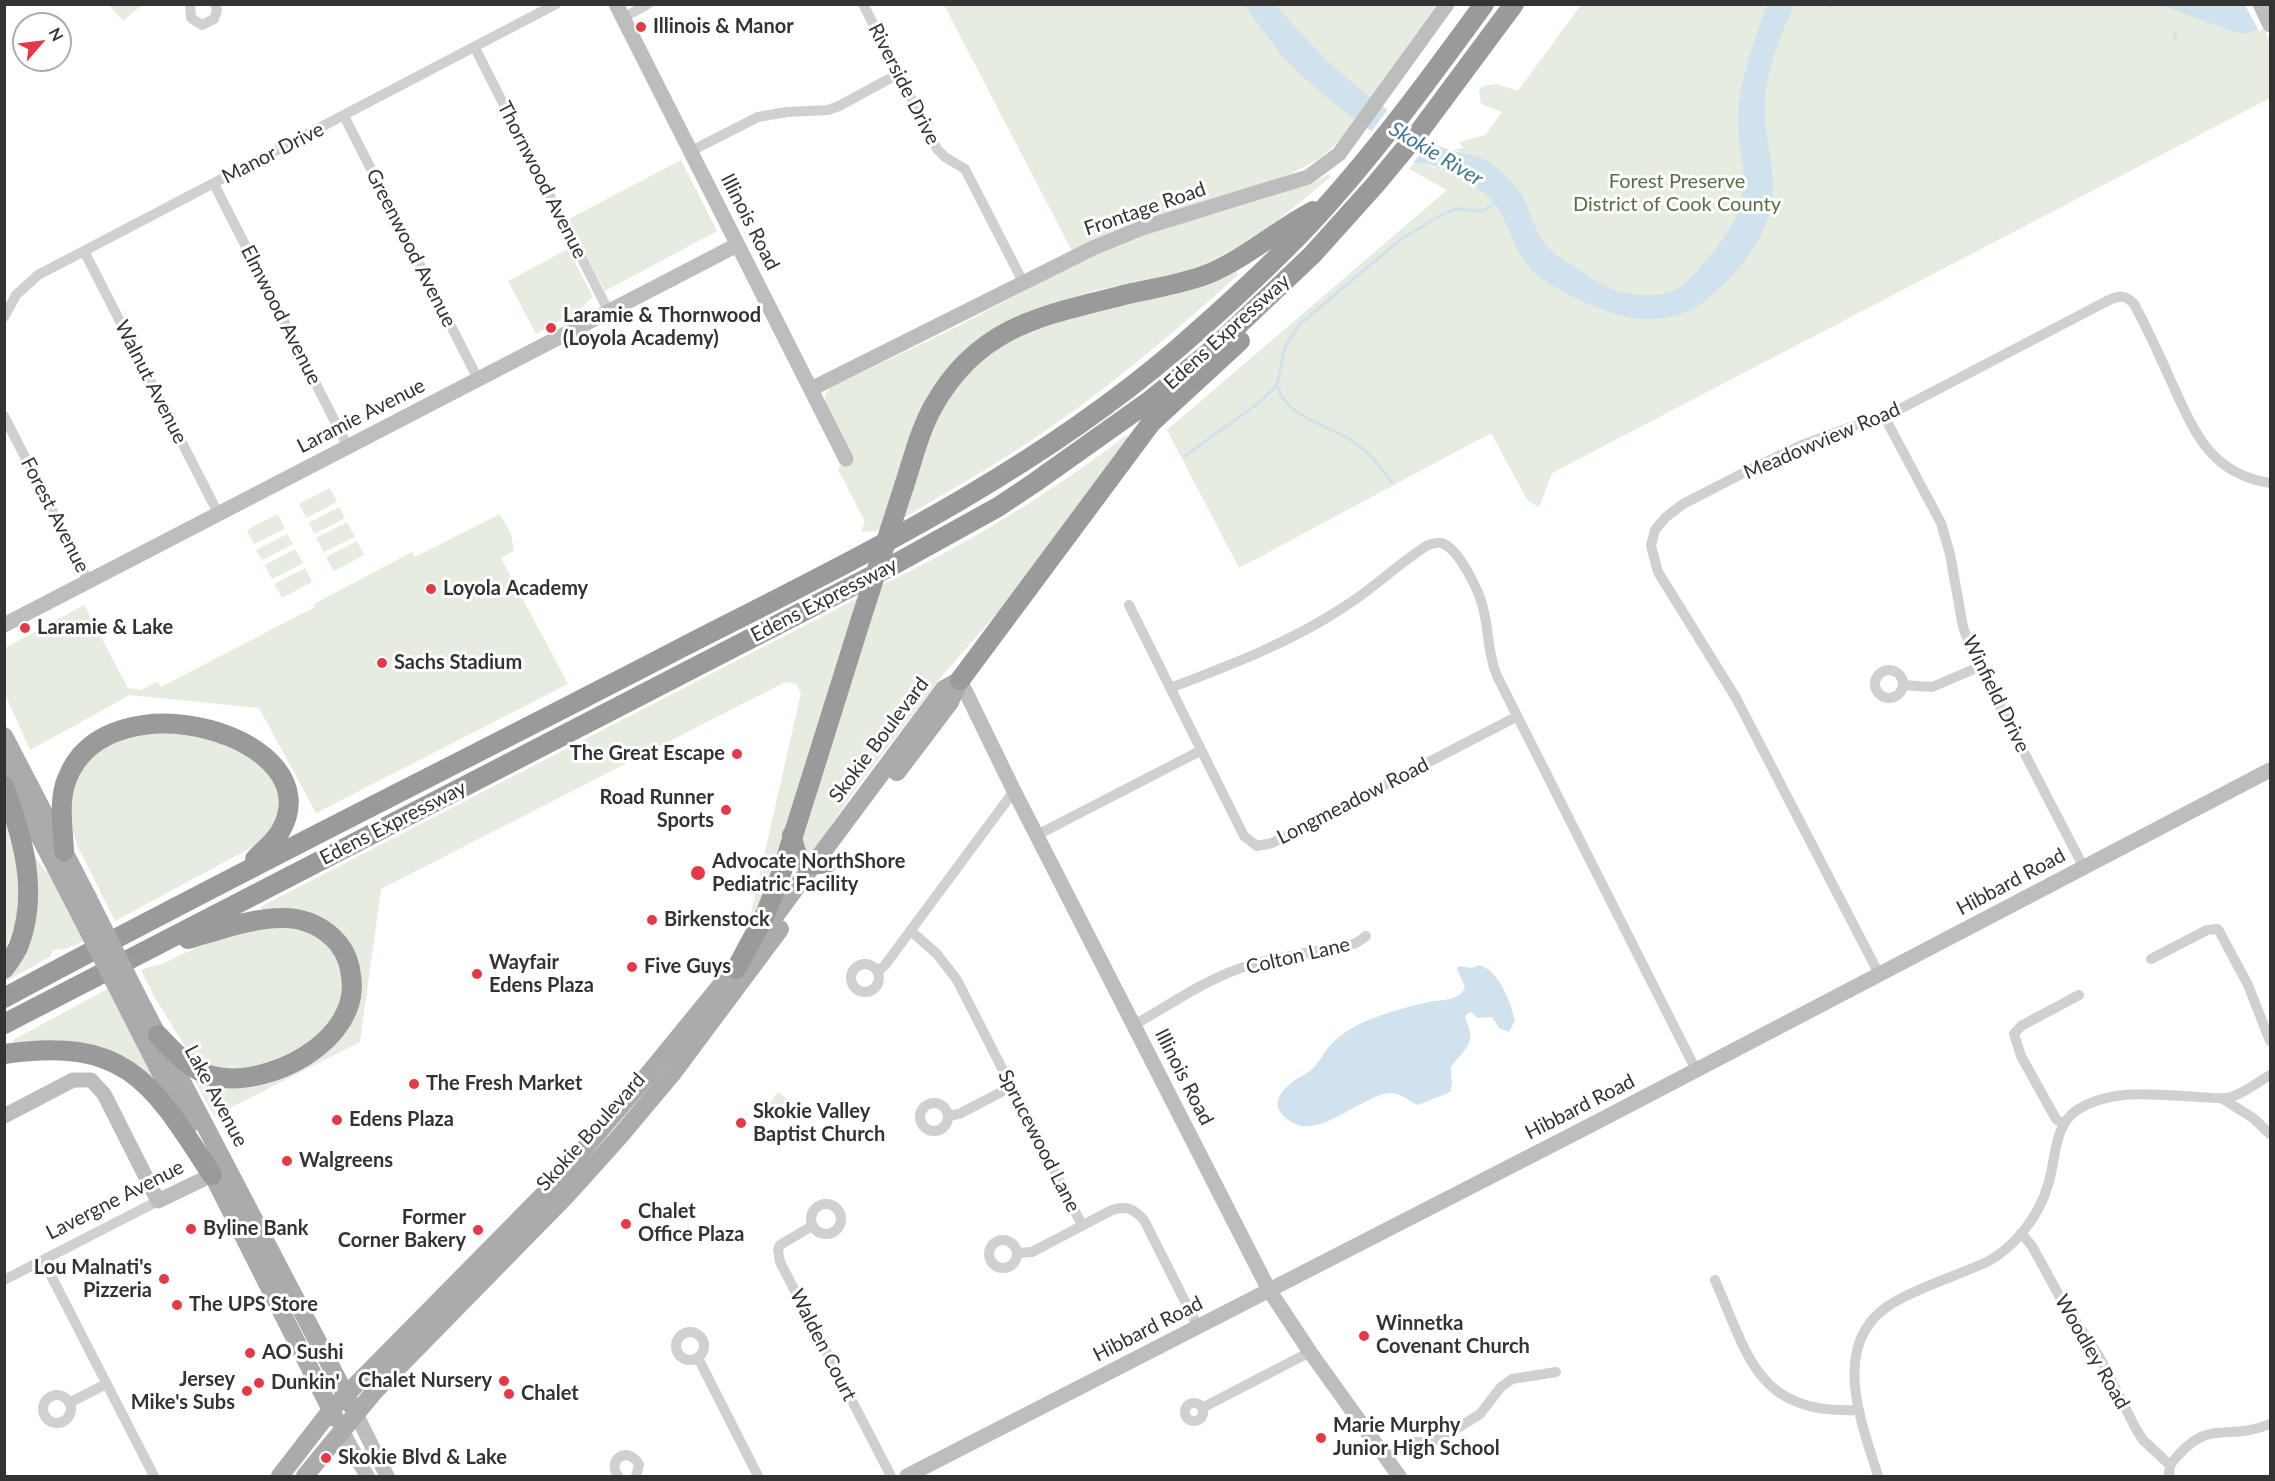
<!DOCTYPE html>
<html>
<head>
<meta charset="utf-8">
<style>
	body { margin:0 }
	#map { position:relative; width:2275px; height:1481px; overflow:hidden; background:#fff; font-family:Lato,sans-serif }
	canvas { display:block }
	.frame { position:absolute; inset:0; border:6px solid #333; pointer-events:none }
	.north { position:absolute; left:12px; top:12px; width:60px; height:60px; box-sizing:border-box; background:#fff; border:2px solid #adadad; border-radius:50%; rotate:62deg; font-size:16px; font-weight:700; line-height:24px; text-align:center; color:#333 }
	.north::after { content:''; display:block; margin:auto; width:21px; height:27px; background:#e63946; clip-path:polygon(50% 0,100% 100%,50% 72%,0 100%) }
</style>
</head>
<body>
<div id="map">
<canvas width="2275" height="1481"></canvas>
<div class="frame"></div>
<div class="north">N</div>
</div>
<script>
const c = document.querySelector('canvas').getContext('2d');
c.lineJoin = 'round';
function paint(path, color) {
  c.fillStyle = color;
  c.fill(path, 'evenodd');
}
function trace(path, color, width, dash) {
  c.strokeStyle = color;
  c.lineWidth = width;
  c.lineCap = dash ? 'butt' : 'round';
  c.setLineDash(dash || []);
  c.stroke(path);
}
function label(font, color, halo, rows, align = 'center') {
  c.font = font + ' Lato,sans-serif';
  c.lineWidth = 6;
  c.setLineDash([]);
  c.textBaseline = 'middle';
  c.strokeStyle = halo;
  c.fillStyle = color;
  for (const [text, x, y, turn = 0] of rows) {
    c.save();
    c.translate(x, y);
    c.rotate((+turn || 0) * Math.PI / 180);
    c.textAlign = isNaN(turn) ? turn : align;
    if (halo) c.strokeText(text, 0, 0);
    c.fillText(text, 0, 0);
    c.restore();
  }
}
const green = new Path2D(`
	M109,5H142L123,21Z
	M944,5H1436L1343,137L1322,157L1283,178L1130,225L1072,251Z
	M1581,5H2252L2270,41V98L1552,473L1539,507L1528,501L1491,433L1239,568L1167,430L1447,190L1409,169L1414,163L1420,162L1457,176L1460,151L1453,150L1463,148L1459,142L1485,135L1502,112L1481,104L1479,90L1483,86L1497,84L1518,91Z
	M681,160L717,231L605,291L567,220Z
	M1329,174L1331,177L1277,221L1237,247L1203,265L1167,277L1097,290L1028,312L1005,324L959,359L882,528L875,531L861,532L865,522L838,469L842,464L825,401V395L830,388L956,327L1093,255L1148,232L1225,211L1311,184Z
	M568,249L593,297L579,310L536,334L508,281Z
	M1235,269L1238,275C1178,329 1117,381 1051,427C1002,461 951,490 900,520L936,418L961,381L978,363L1017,335Z
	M1127,435L1131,440L1008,600L943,675L855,790L815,849L807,855L801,843L878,587C966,545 1049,494 1127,435Z
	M330,488L337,502L306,518L299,504Z
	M339,507L345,518L314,534L309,523Z
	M278,514L285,529L254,544L247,530Z
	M500,514L511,534L514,551L501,558L568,684L316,813L259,708L130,695L30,750L5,694V648L84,605L128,688L141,690L158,681L161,687L315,607L314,604L412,552L415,557Z
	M347,522L355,537L324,552L316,538Z
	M287,534L293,544L262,560L256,550Z
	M357,541L364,555L334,571L326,557Z
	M295,549L303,563L272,579L265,565Z
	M305,568L312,582L282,598L274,584Z
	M860,597L758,919L746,935L801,693L796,684L785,682L381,889L360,1042L214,1116L192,1075L232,1085L349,1025C366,996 363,977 351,946L265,913L260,907Z
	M192,732L244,751L276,781L280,806L272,831L256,845L115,921L77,845L72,829L70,796L85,765L98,750L133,735Z
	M4,806L19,849V914L4,953Z
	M30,850L54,882L84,941L65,949L53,950L51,956L5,982Z
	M293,926L317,933L341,962L344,1000L328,1027L298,1053L248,1070L205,1067L188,1051L156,1000L141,970C149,966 160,966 167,962C210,939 245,929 293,926Z
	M109,988L155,1077L154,1082L140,1069L13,1047V1040Z
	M778,1092L793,1104L782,1118L768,1106Z`);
const water = new Path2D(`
	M1244,5H1275L1327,61L1362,91L1431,142C1451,155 1479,151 1497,168C1507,177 1518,187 1524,199C1532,214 1534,231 1545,244C1555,256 1568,263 1581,271C1590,277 1599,283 1609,288C1626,295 1653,298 1671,292C1681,288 1689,279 1696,272C1718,245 1738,228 1743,191C1746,170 1739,149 1738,128C1736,86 1754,44 1767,5H1795C1780,34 1766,71 1765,104C1763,133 1774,162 1773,190C1771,237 1737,275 1702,303C1687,315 1662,320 1642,319C1613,318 1556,292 1535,273C1513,253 1511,225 1494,203C1482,188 1464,180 1448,172C1438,168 1425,161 1414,163L1331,101L1304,78L1282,56Z
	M2160,5H2270L2265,25L2249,33L2241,34Z
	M1478,965C1499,969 1510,1002 1515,1020L1509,1032L1499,1028L1492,1017L1478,1018L1471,1012L1467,1014L1465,1018C1477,1044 1467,1046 1451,1067L1452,1084L1450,1092L1418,1105C1409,1101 1399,1092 1389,1093C1363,1096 1322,1136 1295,1124C1269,1111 1275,1094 1295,1080C1300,1077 1306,1074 1311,1070C1318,1064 1322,1056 1327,1049C1337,1037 1350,1028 1364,1022C1383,1014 1405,1007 1425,1003C1435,1000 1447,1001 1456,997C1461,995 1463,991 1465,987L1457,969L1459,966L1472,968Z`);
const pier = new Path2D(`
	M2245,5H2270V26L2259,31Z
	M1388,109L1431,141L1413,163L1371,132Z`);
const stream = new Path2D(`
	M1829,4L1831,7
	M2174,39L2176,33
	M1277,386C1287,420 1333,425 1358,445C1372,455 1382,469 1392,483
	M1185,456L1260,402L1277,385L1285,347L1299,325L1401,239L1445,213L1456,209L1481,211L1493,205L1496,201`);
const street = new Path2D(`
	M190,4L191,18L202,25L214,19L217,10L215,4
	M863,4L937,149L945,157L965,169L1023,282
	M623,18L648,4
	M475,48L609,312
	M344,116L478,379
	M691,151L758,117L787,112L828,110L839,106L898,74
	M214,184L348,447
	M84,251L218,513
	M4,317L16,295L38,275L556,4
	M4,416L89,582
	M1884,416L1941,523L1950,554L1963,627L1974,656L2084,868
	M1129,605L1244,836L1257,846L1272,843L1516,717
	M1875 684a14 14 0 1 1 28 0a14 14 0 1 1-28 0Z
	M1903,685L1932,687L1979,667
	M1170,688C1231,665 1292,642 1347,605C1375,587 1399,563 1428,545C1432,544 1437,542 1441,543C1459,547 1481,595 1484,612C1489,633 1488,655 1497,676L1696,1070
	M1037,835L1200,751
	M911,931L937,954L957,980L1082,1225
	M2151,959L2207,930L2218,929L2248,985L2270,1041
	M851 978a14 14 0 1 1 28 0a14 14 0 1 1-28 0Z
	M878,971L885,965L1014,791
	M1879,974L1736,698L1658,572L1651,546L1655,530L1666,517L1683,504L1759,465L1802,445L1900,409L2109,300C2119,295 2126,295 2134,304C2147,328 2159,354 2170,379C2193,429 2209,474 2270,483
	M1134,1025C1168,1006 1202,982 1238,969C1261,960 1286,957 1310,952C1330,948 1349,951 1366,936
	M2223,1099L2253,1118L2270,1134
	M920 1117a14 14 0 1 1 28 0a14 14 0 1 1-28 0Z
	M948,1116L959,1114L1011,1087
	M2064,1125L2056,1119L2021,1056L2014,1034L2021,1026L2079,995
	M811 1219a15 15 0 1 1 30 0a15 15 0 1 1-30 0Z
	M812,1226L780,1245L778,1250L780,1262L891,1476
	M2021,1233L2032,1246L2061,1299L2100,1358L2136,1429L2143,1440L2170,1465L2169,1476
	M989 1254a14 14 0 1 1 28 0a14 14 0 1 1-28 0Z
	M1018,1253L1032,1252L1112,1210C1126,1205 1134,1209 1144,1220L1198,1327
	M43,1260L154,1476
	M4,1280L158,1201
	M1715,1280C1749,1358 1757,1414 1858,1410
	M676 1346a14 14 0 1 1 28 0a14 14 0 1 1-28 0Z
	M698,1358L758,1476
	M43 1409a14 14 0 1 1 28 0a14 14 0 1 1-28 0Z
	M1185 1412a9 9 0 1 1 18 0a9 9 0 1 1-18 0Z
	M69,1403L106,1384
	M1202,1408L1310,1352
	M1386,1458L1409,1442H1429L1445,1436L1480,1414L1501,1387L1512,1379L1556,1372
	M2170,1465C2208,1415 2224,1443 2270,1424
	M618,1476C606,1459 629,1445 639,1465L636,1476
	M1878,1476C1860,1418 1827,1337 1898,1300C1926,1285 1958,1275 1987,1262C2015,1247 2039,1216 2048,1185C2056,1161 2053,1126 2077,1110C2113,1087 2159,1095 2199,1097C2209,1097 2221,1100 2231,1097C2245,1093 2258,1082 2270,1075`);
const secondary = new Path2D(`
	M616,4L846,459
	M2260,4L2270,25
	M811,389L1093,248L1142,228L1308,177L1339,154L1447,4
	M4,625L737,245
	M960,680L1014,791L1269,1290L1310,1352L1399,1476
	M4,1116L73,1080H91L104,1094L158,1201L212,1175
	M356,1414L387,1476
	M342,1431L367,1476
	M907,1476L1593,1124L2270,770`);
const primary = new Path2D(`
	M4,736L88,898
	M4,768L75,905
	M897,772L950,702L960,680
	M761,935L944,689L960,680
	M143,1007L351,1405
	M130,1013L188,1127
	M206,1162L335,1418
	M280,1476L331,1410L554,1184L646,1077L744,957
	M305,1476L374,1392L567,1195L620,1136L672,1074L780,929`);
const highway = new Path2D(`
	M904,486C913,459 920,429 934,405C980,324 1046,315 1128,294C1155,288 1182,284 1208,274C1246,258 1277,230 1313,211
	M960,680L1151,423L1240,341
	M4,786C23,837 39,892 19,945C16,953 9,962 4,969
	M792,835C796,860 802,868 828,863
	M64,851C63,828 58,800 67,779C107,672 336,737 280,832C274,842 264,850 255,859
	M736,969L765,915L782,871L861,619
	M4,998C228,877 456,765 681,648C853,560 1029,476 1177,349C1222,310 1268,268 1309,225C1373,156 1428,81 1484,4
	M4,1024L895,564L998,507L1034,483L1148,402L1212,350L1312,255L1375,185L1419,132L1514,4
	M158,1035C173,1051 190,1070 212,1076C267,1090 362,1040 351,976C350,964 345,952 338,943C324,927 307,919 286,918C254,917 219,930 188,939
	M4,1054C126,1036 152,1082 212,1175`);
const primaryBridge = new Path2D(`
	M88,898L143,1007
	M75,905L130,1013`);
const highwayBridge = new Path2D(`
	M861,619L904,486`);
const markers = [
	[641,27,6,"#e63946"],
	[551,328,6,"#e63946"],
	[431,589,6,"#e63946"],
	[25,628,6,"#e63946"],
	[382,663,6,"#e63946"],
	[737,754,6,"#e63946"],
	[726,810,6,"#e63946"],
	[698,873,8,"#e63946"],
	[652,920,6,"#e63946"],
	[632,967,6,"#e63946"],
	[477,974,6,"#e63946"],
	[414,1084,6,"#e63946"],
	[337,1120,6,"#e63946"],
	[741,1123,6,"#e63946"],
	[287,1161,6,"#e63946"],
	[626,1224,6,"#e63946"],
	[191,1229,6,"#e63946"],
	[478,1230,6,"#e63946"],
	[164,1279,6,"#e63946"],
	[177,1305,6,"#e63946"],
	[1364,1336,6,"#e63946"],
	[250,1353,6,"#e63946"],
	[504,1381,6,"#e63946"],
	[259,1383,6,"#e63946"],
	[247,1391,6,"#e63946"],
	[509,1394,6,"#e63946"],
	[1321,1438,6,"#e63946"],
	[326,1458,6,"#e63946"]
];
const poiNames = [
	["Illinois & Manor",653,27],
	["Laramie & Thornwood",563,316],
	["(Loyola Academy)",563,339],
	["Loyola Academy",443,589],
	["Laramie & Lake",37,628],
	["Sachs Stadium",394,663],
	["The Great Escape",725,754,"right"],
	["Road Runner",714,798,"right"],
	["Sports",714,821,"right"],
	["Advocate NorthShore",712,862],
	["Pediatric Facility",712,885],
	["Birkenstock",664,920],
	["Wayfair",489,963],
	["Edens Plaza",489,986],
	["Five Guys",644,967],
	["The Fresh Market",426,1084],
	["Skokie Valley",753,1112],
	["Baptist Church",753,1135],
	["Edens Plaza",349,1120],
	["Walgreens",299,1161],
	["Chalet",638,1212],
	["Office Plaza",638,1235],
	["Former",466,1218,"right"],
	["Corner Bakery",466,1241,"right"],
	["Byline Bank",203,1229],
	["Lou Malnati's",152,1268,"right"],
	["Pizzeria",152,1291,"right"],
	["The UPS Store",189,1305],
	["Winnetka",1376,1324],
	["Covenant Church",1376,1347],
	["AO Sushi",262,1353],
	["Jersey",235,1380,"right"],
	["Mike's Subs",235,1403,"right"],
	["Chalet Nursery",492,1381,"right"],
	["Dunkin'",271,1383],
	["Chalet",521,1394],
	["Marie Murphy",1333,1426],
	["Junior High School",1333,1449],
	["Skokie Blvd & Lake",338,1458]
];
const streetNames = [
	["Riverside Drive",904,84,63],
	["Manor Drive",273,153,-27],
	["Thornwood Avenue",542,180,63],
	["Frontage Road",1145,209,-19],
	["Illinois Road",750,222,63],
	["Greenwood Avenue",411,248,63],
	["Elmwood Avenue",281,315,63],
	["Edens Expressway",1227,332,-42],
	["Walnut Avenue",151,382,63],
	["Laramie Avenue",361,416,-27],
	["Meadowview Road",1822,441,-23],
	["Forest Avenue",55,515,63],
	["Edens Expressway",824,600,-27],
	["Winfield Drive",1996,694,64],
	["Skokie Boulevard",879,740,-53],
	["Longmeadow Road",1353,801,-27],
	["Edens Expressway",393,823,-27],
	["Hibbard Road",2011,882,-28],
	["Colton Lane",1298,956,-13],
	["Illinois Road",1184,1077,63],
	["Lake Avenue",216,1096,62],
	["Hibbard Road",1580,1107,-27],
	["Skokie Boulevard",591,1132,-48],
	["Sprucewood Lane",1039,1141,63],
	["Lavergne Avenue",115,1200,-27],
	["Hibbard Road",1148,1329,-27],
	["Walden Court",823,1345,63],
	["Woodley Road",2092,1352,60]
];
const parkNames = [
	["Forest Preserve",1677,182],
	["District of Cook County",1677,205]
];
const waterNames = [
	["Skokie River",1436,154,31]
];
paint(green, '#e6ecdf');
paint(water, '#cfe2ee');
paint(pier, '#fff');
trace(stream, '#cfe2ee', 3);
trace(street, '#d0d0d0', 10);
trace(secondary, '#bdbdbd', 15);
trace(primary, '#ababab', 18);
trace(highway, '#9a9a9a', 20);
trace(primaryBridge, '#ababab', 18);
trace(highwayBridge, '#9a9a9a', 20);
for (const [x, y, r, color] of markers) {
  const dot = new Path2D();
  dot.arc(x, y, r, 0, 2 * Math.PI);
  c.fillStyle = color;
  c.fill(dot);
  trace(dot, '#fff', 2);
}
label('bold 20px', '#333', '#fff', poiNames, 'left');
label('20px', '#333', '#fff', streetNames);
label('20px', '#56703f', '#fff', parkNames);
label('italic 21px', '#3f7597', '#fff', waterNames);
</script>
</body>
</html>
